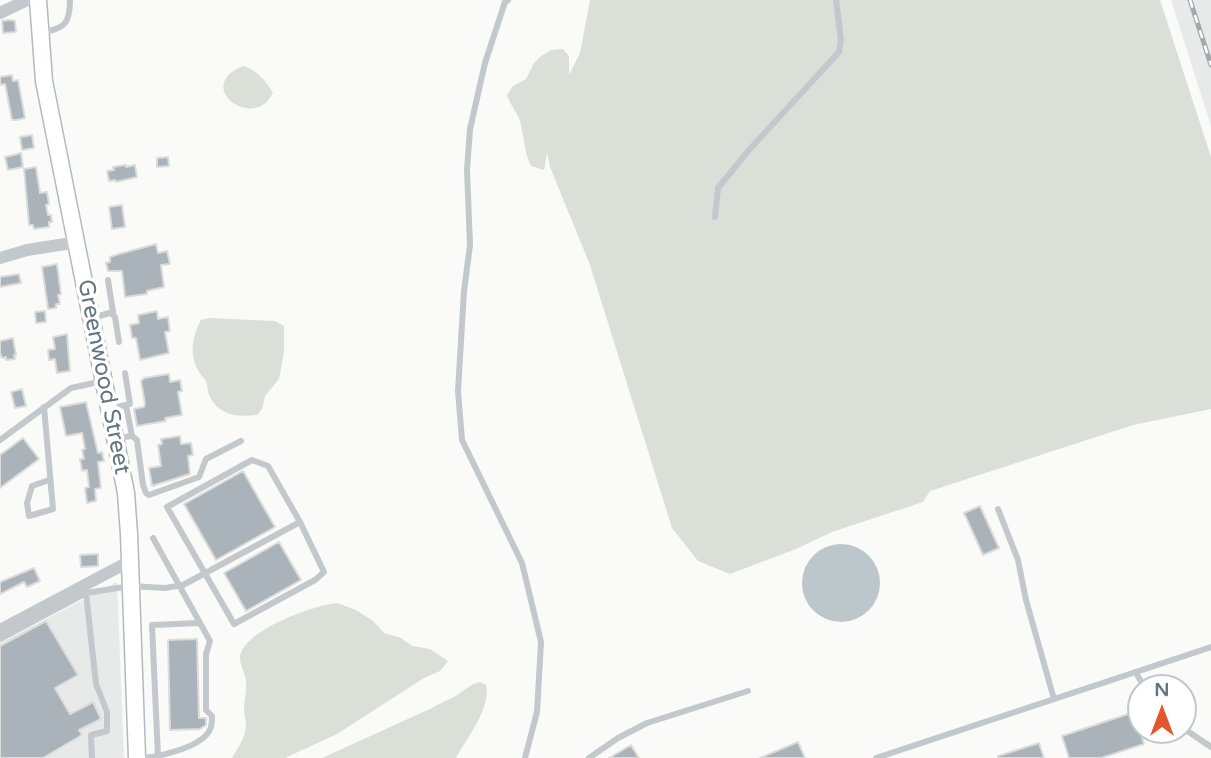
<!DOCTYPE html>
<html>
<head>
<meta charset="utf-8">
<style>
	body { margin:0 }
	#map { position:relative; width:1211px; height:758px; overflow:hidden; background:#fafaf8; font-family:"Varela Round",sans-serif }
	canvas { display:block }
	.north { position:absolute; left:1127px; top:674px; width:70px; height:70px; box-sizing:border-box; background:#fff; border:2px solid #c1c8cd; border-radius:50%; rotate:0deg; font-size:19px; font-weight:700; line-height:28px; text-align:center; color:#657683 }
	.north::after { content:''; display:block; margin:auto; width:24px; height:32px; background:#e4572e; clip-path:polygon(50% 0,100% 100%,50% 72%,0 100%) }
</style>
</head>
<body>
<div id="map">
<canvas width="1211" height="758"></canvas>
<div class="north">N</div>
</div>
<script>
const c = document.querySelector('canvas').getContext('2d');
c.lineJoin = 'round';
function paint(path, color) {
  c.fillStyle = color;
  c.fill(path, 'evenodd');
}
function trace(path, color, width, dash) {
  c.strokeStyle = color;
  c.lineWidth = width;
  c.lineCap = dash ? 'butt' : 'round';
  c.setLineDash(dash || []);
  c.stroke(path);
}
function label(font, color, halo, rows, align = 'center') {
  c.font = font + ' "Varela Round",sans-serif';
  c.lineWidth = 7;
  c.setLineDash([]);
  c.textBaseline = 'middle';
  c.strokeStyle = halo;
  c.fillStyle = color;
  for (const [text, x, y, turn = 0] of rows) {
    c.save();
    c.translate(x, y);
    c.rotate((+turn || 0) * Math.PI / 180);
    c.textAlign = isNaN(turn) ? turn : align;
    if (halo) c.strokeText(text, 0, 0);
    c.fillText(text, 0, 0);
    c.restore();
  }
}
const built = new Path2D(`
	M1171,0H1211V126Z
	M117,582L124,758H0V643Z`);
const green = new Path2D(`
	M590,0H1160L1211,157V409L1133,425L930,491L923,502L832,532L796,549L730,574L698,561L672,528L590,265L550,167L547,153L544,170L531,166C524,152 524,136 520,121C517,112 510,105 507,95L513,86L526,79L534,63L541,56L551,50L563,49L569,56V75L580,53Z
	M243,66C256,69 266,81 273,93C255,132 192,87 243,66Z
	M210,318L275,321L284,326V352L279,379L265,396L262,409L257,415C238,417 220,416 210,397C207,392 208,386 206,381C204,378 201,375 199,372C189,356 192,336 201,320Z
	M337,603L356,610L373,621L384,633L401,638L412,646L430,649L448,661L440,671L424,678L337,734L285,758H232C238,748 247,735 246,723C246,719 244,716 244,712C244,701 247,691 246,680C245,673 240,665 240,658C241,631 314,605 337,603Z
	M480,682L486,685C492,707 466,739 456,758H322L432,708C440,703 446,701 454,697C463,692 470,684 480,682Z`);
const water = new Path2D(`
	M802 583a39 39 0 1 1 78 0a39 39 0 1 1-78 0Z`);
const building = new Path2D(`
	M10,20L15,21L16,32L3,33L2,21Z
	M12,75L13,81L18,80L25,118L17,120H12L5,84L0,85V77Z
	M32,135L34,148L22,150L20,137Z
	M21,153L23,167L8,170L5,157Z
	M168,157L169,166L157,167V158Z
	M126,165V167L135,165L137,177L116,182L115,180L109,181L107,171L114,170L113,167Z
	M36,167L40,193L47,192L49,204L46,205L48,215H51L52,222H49V227L34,229L33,225H29L24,169Z
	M122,205L125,227L112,229L109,207Z
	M156,244L158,253L167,251L170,264L161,265L164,287L147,291V294L125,297L122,271H108L106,263L110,262V257L119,254Z
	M57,264L61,294L58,295L60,304H56V308L48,309L42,267Z
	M19,274L21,283L0,287V277Z
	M45,311L46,322L36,323L35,312Z
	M157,311L158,319L168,317L170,331L165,332L169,353L140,360L136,338H132L130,325L139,323L138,315Z
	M67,334L70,371L57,373L55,359L49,360L48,350L55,349L53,337Z
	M13,338L16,355H14L15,359L6,360V357L2,358L0,353V341Z
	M169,374L170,382L180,380L182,391L178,392L182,415L165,418L166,421L137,426L134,409L144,407L145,404L141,381L144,378Z
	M22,389L26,406L15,408L11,392Z
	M86,402L98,453L102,452L104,461L98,462L101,488L95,489L96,501L87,503L85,488L89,487L87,470L82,471L80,459H84L82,450L85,449L82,433L66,436L60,407Z
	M180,436L181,444L191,443L193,455L188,456L190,474L152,486L149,468L161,466L158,445L162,444L161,439Z
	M23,438L39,459L0,488V455Z
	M243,471L275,527L216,560L184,504Z
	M980,506L999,548L983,555L964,513Z
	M279,542L301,580L246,611L224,573Z
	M98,554V566L81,567L80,555Z
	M34,568L40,581L27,587L24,582L0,594V582Z
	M46,621L78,675L55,688L70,714L93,702L101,719L79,730L82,735L43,758H0V646Z
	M197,639L199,718H206V725L200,729L170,730L168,640Z
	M1134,712L1144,744L1101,758H1069L1062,736Z
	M798,742L805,758H760Z
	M1039,743L1044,758H998V756Z
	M631,745L639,758H609Z`);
const service = new Path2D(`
	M508,0L505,2L485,63L470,129L467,170L470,245L464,291L458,391L462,440L522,563L541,642L537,712L525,758
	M41,33C64,28 70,25 70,0
	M715,217L718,188L749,150L839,52L841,40L836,0
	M111,313L115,317L119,342
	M92,318L113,312L108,280
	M44,407L53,509L29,516L27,503L32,486L49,480
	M112,408L130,404L125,373
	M132,436L137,440L143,485L146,493L149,495L199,477L206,459L241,441
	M117,438L132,436L126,405
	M0,440L71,388L103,381
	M998,509L1018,560L1026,600L1054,699
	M0,639L86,593
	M1136,673L1145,688
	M1183,728L1211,747
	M158,757L152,625L200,623
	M92,758L91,735L107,731V712L96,684L86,593L130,586L165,588L183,585L300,522L324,572L315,580L234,624L167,507L252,460L268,466L300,522
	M143,758C161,756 205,747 211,727C212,723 212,720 212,716L206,710V654L210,641L153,538
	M589,758L618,738L647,723L748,691
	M876,758L1211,647`);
const minor = new Path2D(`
	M0,13L27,0
	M0,258L27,250L78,242
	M0,630L130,561`);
const secondary = new Path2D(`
	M38,0L44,81L126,493L129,534L137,758`);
const rail = new Path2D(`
	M1190,0L1211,65`);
const streetNames = [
	["Greenwood Street",103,377,79]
];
paint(built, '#e8e9e9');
paint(green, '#dadfd7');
paint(water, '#bbc7cb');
paint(building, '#aab3b9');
trace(building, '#dcdcda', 2);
trace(secondary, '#b3babf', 19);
trace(service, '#c3c8cc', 6);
trace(minor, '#c3c8cc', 12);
trace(secondary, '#fff', 16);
trace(rail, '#a2aab0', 5);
trace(rail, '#fff', 2.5, [8]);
label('23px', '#657683', '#fff', streetNames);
</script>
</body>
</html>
